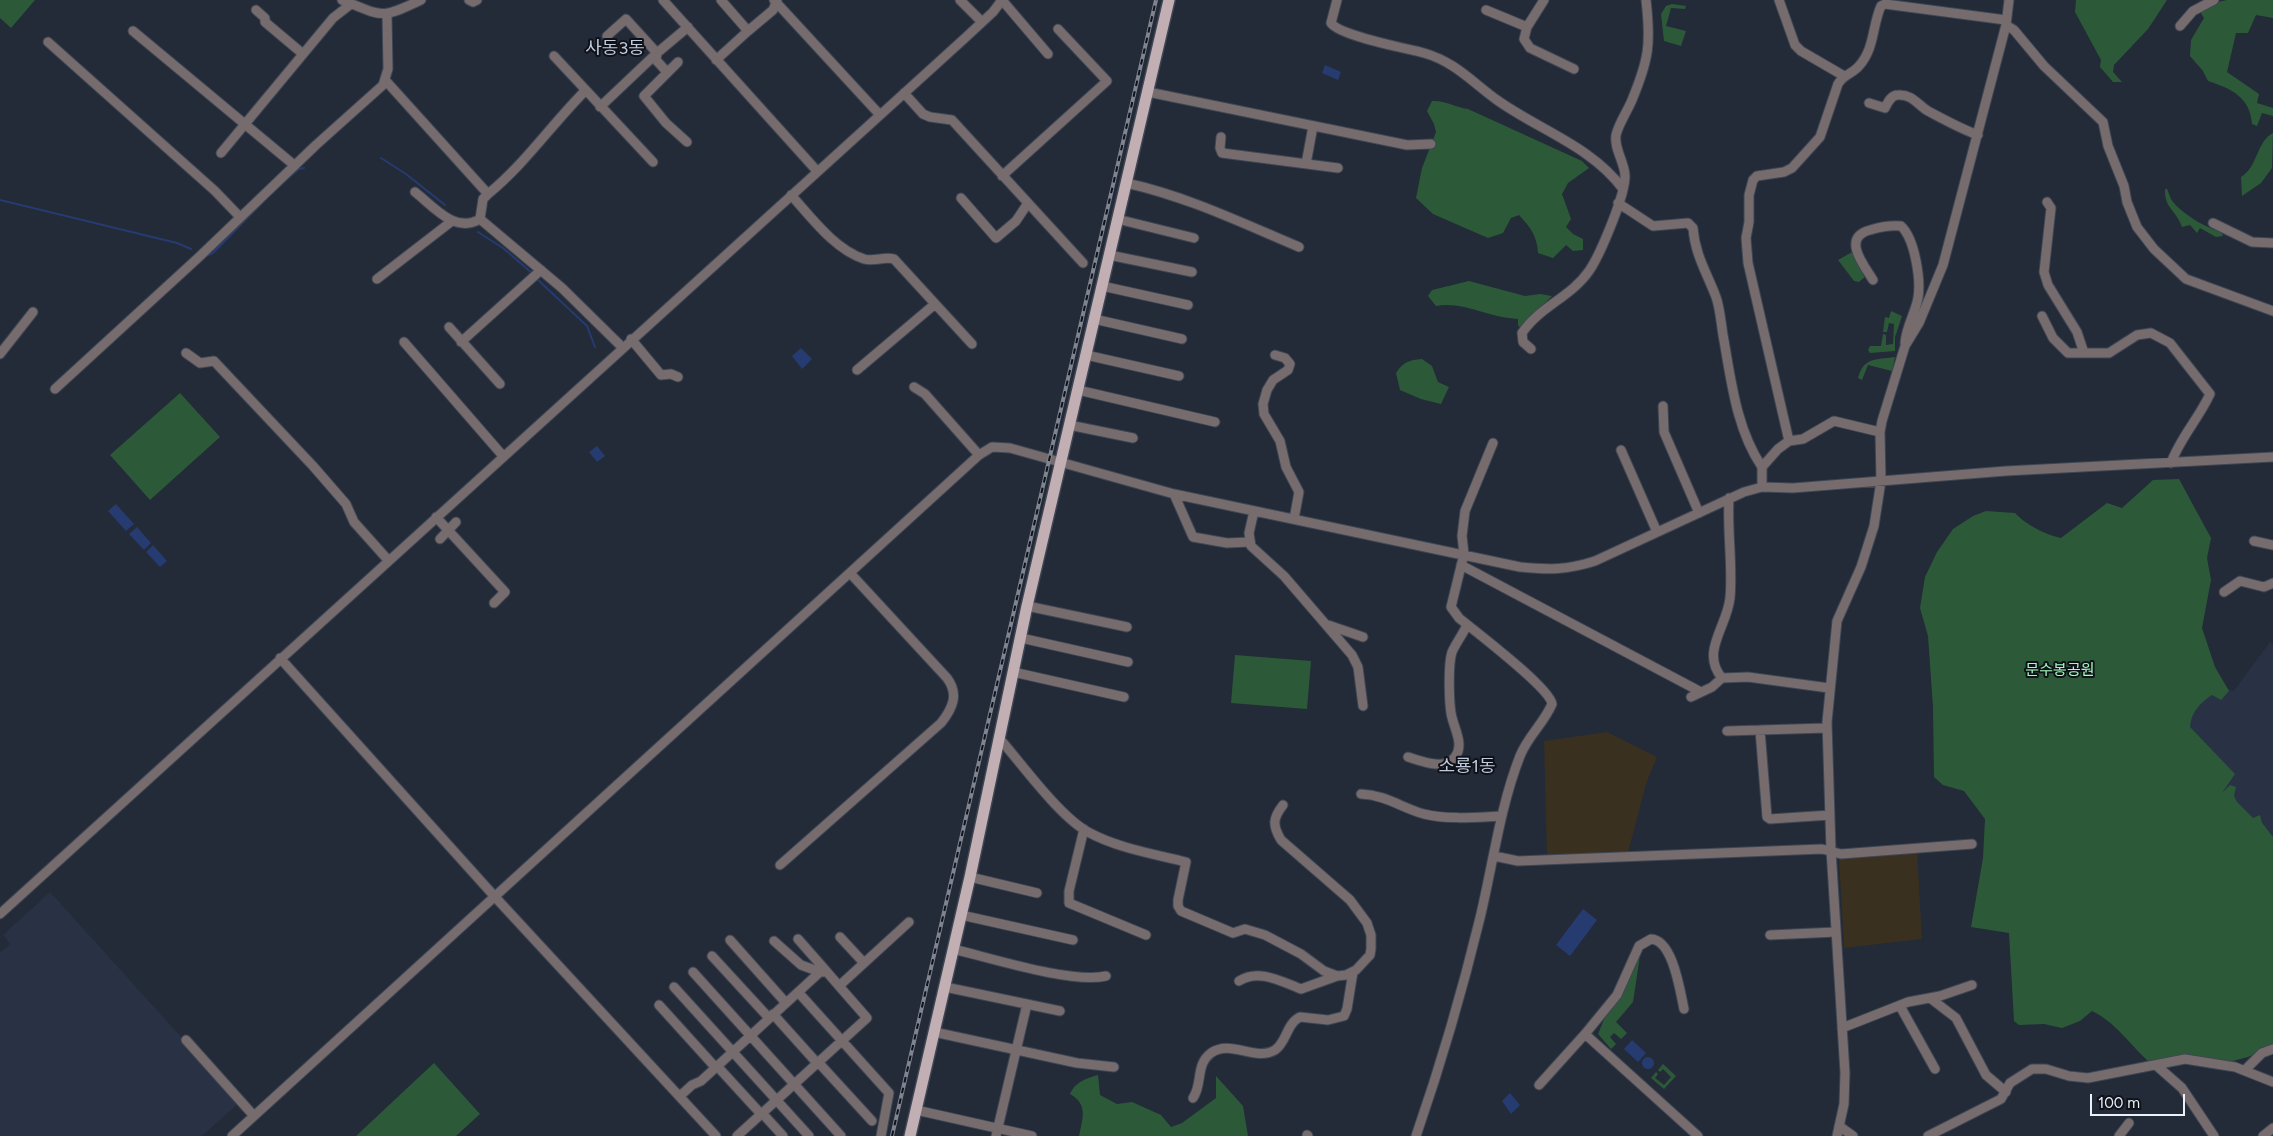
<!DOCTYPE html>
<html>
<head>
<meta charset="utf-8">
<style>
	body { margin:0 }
	#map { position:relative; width:2273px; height:1136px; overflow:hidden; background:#232a38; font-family:Figtree,sans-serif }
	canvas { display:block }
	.scale { position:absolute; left:2090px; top:1094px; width:95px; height:22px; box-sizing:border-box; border:2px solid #ecf0fa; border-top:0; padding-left:6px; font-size:15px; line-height:18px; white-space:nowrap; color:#ecf0fa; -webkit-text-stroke:4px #0f1219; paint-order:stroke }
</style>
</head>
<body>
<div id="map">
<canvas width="2273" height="1136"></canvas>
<div class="scale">100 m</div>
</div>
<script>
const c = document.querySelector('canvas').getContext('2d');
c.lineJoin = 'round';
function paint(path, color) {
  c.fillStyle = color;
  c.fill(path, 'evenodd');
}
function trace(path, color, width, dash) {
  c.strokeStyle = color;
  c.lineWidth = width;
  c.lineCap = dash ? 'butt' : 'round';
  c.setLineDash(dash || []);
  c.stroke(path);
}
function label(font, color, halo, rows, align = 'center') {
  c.font = font + ' Figtree,"Noto Sans KR",sans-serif';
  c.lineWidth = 4;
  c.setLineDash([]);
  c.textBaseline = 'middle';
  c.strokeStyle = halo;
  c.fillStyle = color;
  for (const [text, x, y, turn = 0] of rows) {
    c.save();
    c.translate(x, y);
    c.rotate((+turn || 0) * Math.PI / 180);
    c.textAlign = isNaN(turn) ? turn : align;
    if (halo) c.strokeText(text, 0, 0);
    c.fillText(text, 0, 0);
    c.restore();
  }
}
const built = new Path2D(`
	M2270,642L2273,645V855L2240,833L2181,719L2213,677L2233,692Z
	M50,892L240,1102L202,1136H0V953L10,944L3,935Z`);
const education = new Path2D(`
	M1607,732L1657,757L1647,781L1627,856L1547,858L1544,741Z
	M1917,851L1922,939L1844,948L1839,858Z`);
const green = new Path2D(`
	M0,0H35L11,28L0,18Z
	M2076,0H2167L2148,29L2114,65L2113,72L2122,82H2113L2100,67L2101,60L2075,12Z
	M2227,0H2273V18L2256,15L2248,33H2236L2227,72L2259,94L2257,103L2273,108V116L2262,113L2257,126L2252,124C2250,97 2232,89 2208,81L2203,71L2190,56L2191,40L2204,18L2199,10L2213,3Z
	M1672,4L1686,6L1685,9L1671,8L1666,26L1686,31L1681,46L1664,41L1661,14L1666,6Z
	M1432,101C1444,100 1455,107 1468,109L1582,161L1589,168L1568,183L1562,194L1571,219L1566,227L1573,234L1583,239V250L1573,251L1566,245L1553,258L1538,253C1537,236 1531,228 1519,215L1511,218L1503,233L1488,238L1433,214L1416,198L1422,168L1436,132L1434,124L1427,111Z
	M2273,133L2272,168L2261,183L2242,196L2241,177C2258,167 2256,142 2273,133Z
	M2165,189H2167C2169,193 2170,199 2174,203C2182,213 2208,230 2221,231L2223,236L2216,237L2200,228L2197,233L2190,225L2182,227C2176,210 2164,208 2165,189Z
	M1854,251L1867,275L1859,282L1854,281L1838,260Z
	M1469,281L1525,296L1540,294L1552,296L1521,327L1518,326V319C1489,318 1464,301 1436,306L1428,296L1432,290Z
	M1891,311L1902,316L1895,337V351L1870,353L1868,350L1870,346H1881L1883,334L1886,335V345L1893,344L1894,324L1889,323L1887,332H1883L1885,317L1889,318Z
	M1895,357L1892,371L1868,365L1862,380L1858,378C1864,357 1875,360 1895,357Z
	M1422,359L1432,366L1438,382L1449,387L1441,404L1421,399L1400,390L1396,373C1403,362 1409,360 1422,359Z
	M180,393L220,437L150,500L110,455Z
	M2179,479L2211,538L2207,558L2211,580L2202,628L2215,667L2229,691L2221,700L2212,695C2200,703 2191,712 2190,727L2235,774L2222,793L2230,785L2236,787L2234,796L2237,802L2253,818L2260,815L2262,823L2273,837V1046L2248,1057L2229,1062L2148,1061C2129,1043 2115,1022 2092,1011L2080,1021L2062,1028L2044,1024L2019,1025L2014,1021L2009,933L1971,927L1983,858L1985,819L1964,791L1943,785L1934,777L1933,707L1928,636L1920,608L1925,577L1937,552L1953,529L1973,516L1986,511L2015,513C2025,524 2046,535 2061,538L2107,503L2122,508L2153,480Z
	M1235,655L1311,661L1307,709L1231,703Z
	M1641,949L1633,1002L1616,1022L1627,1033L1621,1039L1614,1033L1610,1037L1616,1044L1611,1049L1598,1034L1605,1017L1620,998Z
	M434,1063L480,1114L456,1136H356Z
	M1663,1064L1676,1076L1664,1089L1651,1078L1656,1072L1658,1074L1655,1078L1664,1085L1671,1077L1663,1069L1660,1072L1658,1070Z
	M1098,1075L1100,1095L1117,1104L1132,1102L1161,1115L1171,1127L1182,1123L1216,1098V1076L1243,1106L1248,1136H1079C1083,1118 1088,1104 1070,1094C1074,1083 1086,1078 1098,1075Z`);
const water = new Path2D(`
	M1325,65L1341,72L1338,80L1322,73Z
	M801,348L812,359L802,369L792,356Z
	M597,446L605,456L597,462L589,452Z
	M116,504L134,524L126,531L108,511Z
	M137,527L151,543L144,550L129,534Z
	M153,545L167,561L160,567L146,552Z
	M1583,909L1597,920L1570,956L1556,945Z
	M1632,1040L1646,1053L1638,1062L1624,1049Z
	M1642 1063a6 6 0 1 1 12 0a6 6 0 1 1-12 0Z
	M1510,1093L1520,1105L1511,1114L1502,1101Z`);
const stream = new Path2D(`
	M381,158L406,174L445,205
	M281,184L299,169L304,168
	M0,200L177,243L191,249
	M478,232L503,248L533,274
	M206,256L213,253L264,201
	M536,278L587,326L595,347`);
const minor = new Path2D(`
	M342,0C383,16 379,20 421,0
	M469,0L473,2L477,0
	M663,0L817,171
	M721,0L748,31L773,10L777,0
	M774,0L880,115
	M960,0L982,22
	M1002,0L1048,54
	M1337,0L1331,23C1340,36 1405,48 1424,53C1455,62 1471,81 1497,100C1539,130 1591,146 1623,189
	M1544,0L1527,27L1524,39L1530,48L1574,69
	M1779,0L1795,45L1801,51L1844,76
	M256,10L265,18V22L303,54
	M1486,10L1527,27
	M2006,25L2014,30L2044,66L2103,122L2108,146L2124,186L2127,202L2137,227L2154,249L2186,279L2273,311
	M2180,26L2193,11L2214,0
	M133,31L294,165
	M607,36L626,19L657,53L688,27
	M48,42L215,191L240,217
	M657,53L656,60L667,72
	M554,56L653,162
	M716,60L748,31
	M678,62L644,96L666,123L687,142
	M386,81L488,194L483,199L480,219C455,234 434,207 415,192
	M1148,92L1407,145L1431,144
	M904,93L923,114L930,117L952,120L1083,263
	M1869,103L1885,108C1888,102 1891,95 1898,95C1912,94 1918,105 1928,111C1945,120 1961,129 1978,135
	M600,107L657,53
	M1221,137L1220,148L1222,153L1338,168
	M221,153L333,18L351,4
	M1306,164L1313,126
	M1002,176L1107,81L1058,29
	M1126,183C1186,196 1242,223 1299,247
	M488,194C524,165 552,124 585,91
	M791,195C811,217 834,249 864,259C875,262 884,256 894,259L972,344
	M961,198L996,238L1016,221L1028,203
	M2047,202L2051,208L2044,272L2048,285L2077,332L2084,353
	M1618,203L1653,226L1688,223L1693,228C1695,255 1707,273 1716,297C1720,308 1721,323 1723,335C1731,379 1736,429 1762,467
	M480,219L562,288L622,347
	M1117,219L1194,238
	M2213,223L2252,242L2273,243
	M1109,255L1192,272
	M377,279L452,221
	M1873,280C1864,265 1841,238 1870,230C1880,227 1890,225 1901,226C1915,239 1921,280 1918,298C1915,314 1906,327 1905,343
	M1102,286L1188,305
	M2042,316L2053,338L2068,353H2109L2137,335L2151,333L2170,343L2210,394C2199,418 2180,438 2171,463
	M1094,319L1182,339
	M449,327L500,384
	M631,339L661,375L671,374L678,377
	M404,342L503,456
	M461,342L541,270
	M1531,349L1523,342L1522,333C1539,307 1571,297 1589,271C1600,255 1626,194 1625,175C1624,161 1614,149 1616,135C1619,123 1627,112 1632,100C1649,59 1651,44 1646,0
	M186,353L200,363L214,361L313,466L346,504L354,522L388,560
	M0,354L33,312
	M1086,355L1179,376
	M1275,355L1285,358L1290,364L1288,370L1273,380L1267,390L1263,404L1264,414L1280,441L1286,467L1299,492L1294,519
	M857,370L935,304
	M914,387L925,394L979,455
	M55,389L199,257L316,145L383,85L388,69L387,15
	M1078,390L1215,422
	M1663,406L1664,432L1699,513
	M1069,425L1133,438
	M1789,441L1748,263L1746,238L1749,222V195L1753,180L1757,176L1784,172L1792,168L1820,137L1838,84C1843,75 1852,74 1859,66C1875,48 1872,26 1881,6L1885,4L2006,20
	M1621,450L1657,532
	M1762,487V467L1778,449L1789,441L1803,439L1834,421L1880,432
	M1174,494L1193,537L1227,543L1250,542
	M1254,511L1249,533L1251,546L1284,576L1352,655L1358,667L1363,706
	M436,517L505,592L494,603
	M440,539L456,522
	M2254,541L2273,545
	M1461,565L1701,692
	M2224,592L2240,581L2264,587L2273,583
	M1027,606L1127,627
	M1328,625L1363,637
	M1021,638L1128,662
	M280,658L496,898L716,1136
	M1013,672L1124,697
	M1722,678C1700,652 1727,627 1730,598C1733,566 1727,532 1729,498
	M1691,697L1712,687L1722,678L1748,677L1829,688
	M1760,730L1767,817L1770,819L1830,815
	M1727,731L1826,728
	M999,738C1022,764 1059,816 1088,832C1117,848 1154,854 1186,862L1178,900V906L1181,911L1233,933L1245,929L1265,935L1301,954L1324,971L1337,976L1346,975L1356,970L1370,955L1371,949V935L1367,923L1350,900L1281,840C1272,825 1273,818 1283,805
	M1408,757C1421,761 1445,771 1455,757C1465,744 1453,727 1451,713C1449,700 1448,664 1452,652C1456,643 1463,634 1467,625
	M1361,794C1386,795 1402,808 1424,814C1449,820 1477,817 1502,816
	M1084,829L1069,891V903L1146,935
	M1494,856L1518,861L1822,849L1841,854L1972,844
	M780,865L941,723C953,708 959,694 947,678L850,573
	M970,877L1037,893
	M0,914L965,38L993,12L1002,0
	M961,915L1073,940
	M1770,935L1836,932
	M840,937L864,963
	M798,939L827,972
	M730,940L786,1003
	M774,941L801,965L820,972
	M953,949C991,958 1072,984 1106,976
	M712,956L769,1018
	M693,972L841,1136
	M1239,981C1259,968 1282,982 1301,989L1337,976
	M674,987L809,1136
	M945,987L1060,1011
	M798,992L889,1093L881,1136
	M1930,998L1956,1018L1986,1075L2006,1092
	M659,1005L716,1068
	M1900,1006L1935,1069
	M1684,1009C1680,991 1673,940 1651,939L1639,946L1617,995L1585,1034L1698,1136
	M773,1014L817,1063
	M1842,1028L1908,1002L1940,996L1972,985
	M934,1032L1077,1063L1114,1067
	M186,1040L254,1116
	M818,1062L872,1121
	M717,1066L761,1114
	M2157,1066L2182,1088L2214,1136
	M2245,1070L2262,1053L2273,1049
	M1539,1085L1585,1034
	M680,1096L692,1085L701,1081L820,972H827L839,986
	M1193,1098C1203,1084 1195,1065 1211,1053C1231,1039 1255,1062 1275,1050C1287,1042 1286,1024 1300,1017L1328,1020L1344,1016L1347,1009L1353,972
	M916,1110L1032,1136
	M762,1113L783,1136
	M1839,1126L1853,1136
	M1307,1135L1308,1136
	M232,1136L979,455L992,447L1010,448L1174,494L1520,567C1549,570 1567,570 1595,561L1744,492L1762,487L1793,488L2006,471L2273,457
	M737,1136L867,1018L839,986L909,922
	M996,1136L1027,1004
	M1416,1136C1441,1064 1462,992 1480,918C1493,864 1500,807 1520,756C1528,736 1544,723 1552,704C1550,688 1476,632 1459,618L1451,607L1464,554L1462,536L1465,511L1493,443
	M1837,1136L1844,1104L1845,1073L1831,850L1827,722L1837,621L1861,567L1874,526L1881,481L1880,432L1882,421L1905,346L1919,323L1943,265L2006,25L2009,0
	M1928,1136L2001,1099L2010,1083L2032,1069H2046L2069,1076L2088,1078L2185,1059L2235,1067L2273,1082
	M2119,1136L2129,1123
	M2263,1136L2273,1128`);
const major = new Path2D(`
	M910,1136L970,877L1027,606L1169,0`);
const rail = new Path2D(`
	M892,1136L1156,0`);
const parkNames = [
	["문수봉공원",2060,671]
];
const quarterNames = [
	["사동3동",615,49],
	["소룡1동",1467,767]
];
paint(built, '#293145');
paint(education, '#393020');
paint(green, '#2c5a39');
paint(water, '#263c70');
trace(stream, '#263c70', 2);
trace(minor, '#3f4653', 11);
trace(major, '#3f4653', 14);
trace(minor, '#766c6e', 9);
trace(major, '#c2afb3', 11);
trace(rail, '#7e8490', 4);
trace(rail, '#0f1219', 2, [5.5]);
label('15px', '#a3fcba', '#0f1219', parkNames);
label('18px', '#c1cadd', '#0f1219', quarterNames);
</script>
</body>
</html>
